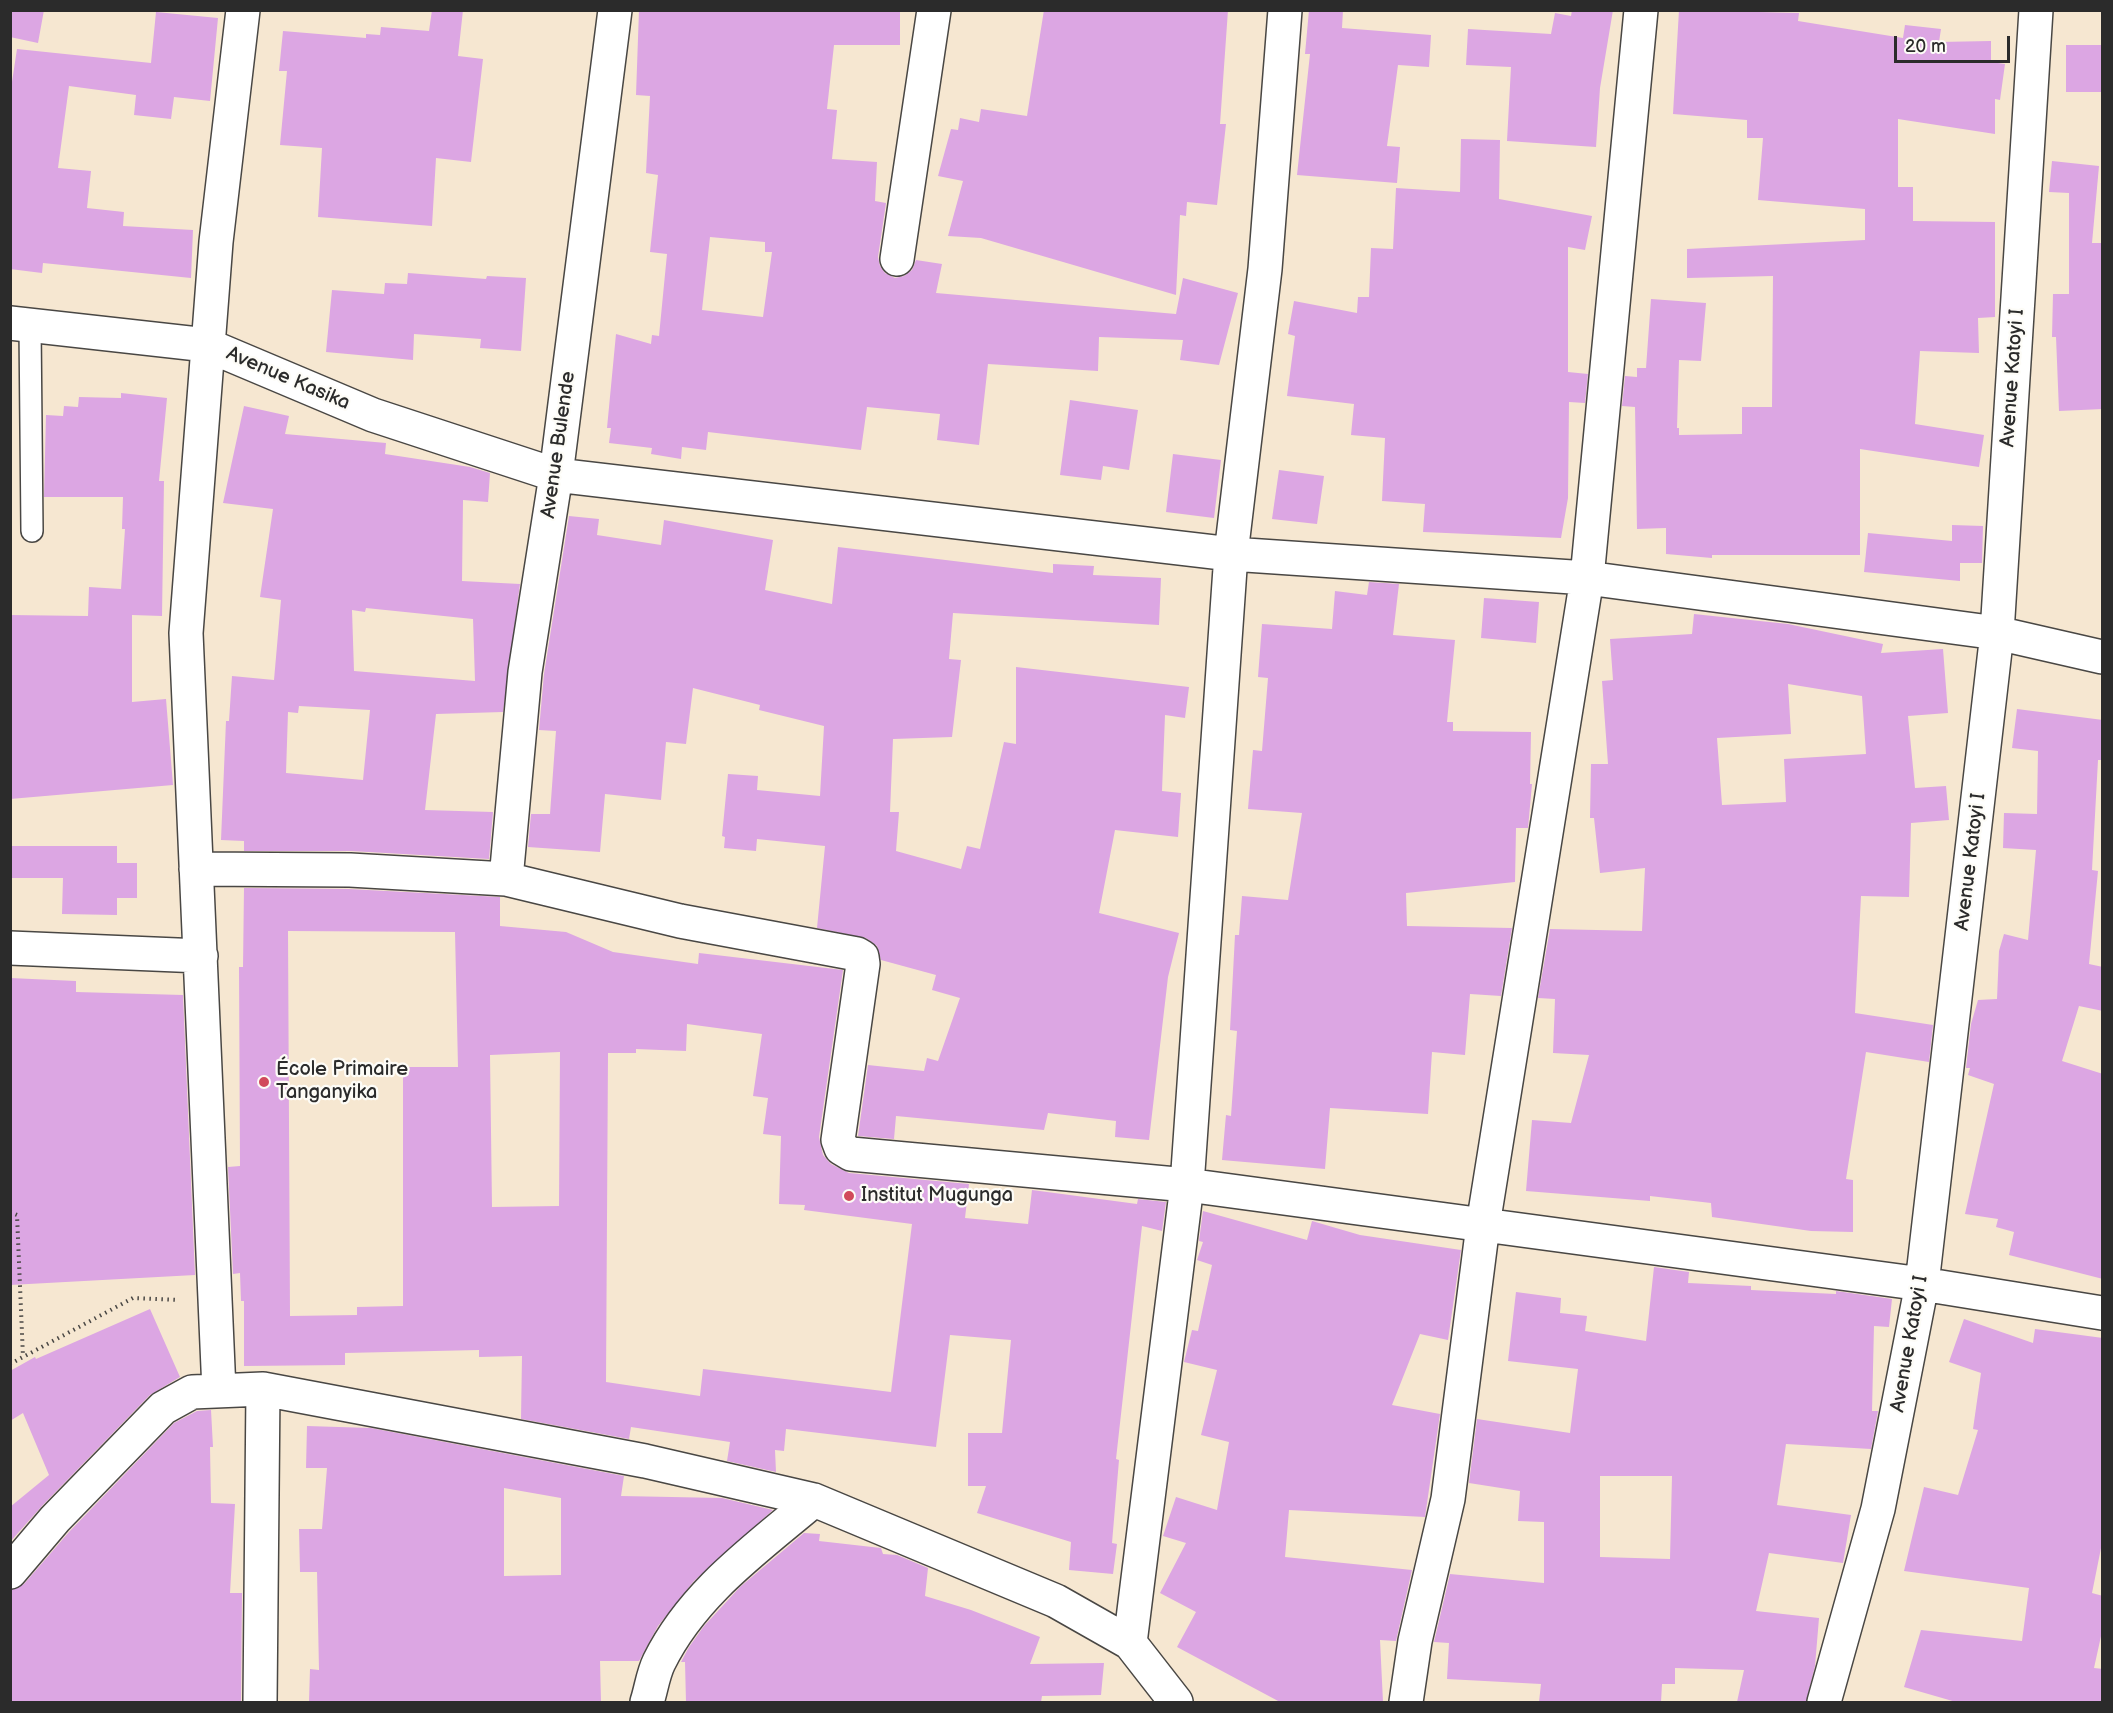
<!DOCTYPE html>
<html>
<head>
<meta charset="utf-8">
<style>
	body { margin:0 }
	#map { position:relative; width:2113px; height:1713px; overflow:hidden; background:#f6e7d1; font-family:"Balsamiq Sans",sans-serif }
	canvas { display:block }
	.frame { position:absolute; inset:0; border:12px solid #2b2b2b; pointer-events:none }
	.scale { position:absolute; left:1894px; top:36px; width:116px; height:27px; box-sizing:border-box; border:3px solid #2b2b2b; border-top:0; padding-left:8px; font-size:18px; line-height:21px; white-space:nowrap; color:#2b2b2b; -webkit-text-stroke:4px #fdfcf7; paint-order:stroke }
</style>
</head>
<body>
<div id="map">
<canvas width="2113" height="1713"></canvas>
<div class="frame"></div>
<div class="scale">20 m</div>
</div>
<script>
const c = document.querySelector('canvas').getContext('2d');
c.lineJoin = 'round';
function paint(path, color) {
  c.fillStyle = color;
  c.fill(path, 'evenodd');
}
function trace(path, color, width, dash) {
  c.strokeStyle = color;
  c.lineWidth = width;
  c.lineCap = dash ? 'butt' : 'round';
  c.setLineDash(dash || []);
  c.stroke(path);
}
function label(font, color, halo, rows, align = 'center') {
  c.font = font + ' "Balsamiq Sans",sans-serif';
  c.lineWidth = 4.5;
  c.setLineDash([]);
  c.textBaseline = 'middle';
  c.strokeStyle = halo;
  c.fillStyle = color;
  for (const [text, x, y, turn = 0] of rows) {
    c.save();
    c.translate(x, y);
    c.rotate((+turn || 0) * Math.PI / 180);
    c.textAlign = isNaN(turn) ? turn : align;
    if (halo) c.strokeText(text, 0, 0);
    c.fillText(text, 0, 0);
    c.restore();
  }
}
const building = new Path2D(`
	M10,10H44L38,43L10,37Z
	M432,10H463L458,56L483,59L471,162L436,158L432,226L318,217L322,148L280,145L287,71H279L283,31L366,38V34L380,35L381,27L429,31Z
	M639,10H900V45H834L827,109L837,110L832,159L877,162L875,201L886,203L878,257L880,266L885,273L895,278L904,276L912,270L916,260L942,264L936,293L1176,314L1183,278L1238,293L1219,365L1180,360L1183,340L1099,337L1098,371L988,364L979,445L937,440L940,414L867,407L861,450L708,432L706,450L682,447L681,459L651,454L652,448L609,443L611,428H607L616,334L651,344L652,335L659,336L667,254L650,252L658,175L646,173L650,96L636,95ZM710,237L765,242V252H772L763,317L702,310Z
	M1044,10H1228L1220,124H1226L1217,205L1187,202L1186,216L1180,215L1176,295L981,238L948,236L963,181L938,176L951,129L958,130L960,118L979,122L981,109L1027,116Z
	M1309,10H1343L1342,28L1431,35L1429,67L1398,65L1387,146L1400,147L1397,183L1297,175L1310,54H1305Z
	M1572,10H1613L1600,88L1596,147L1507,141L1511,67L1466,65L1468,29L1551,34L1555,13L1571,16Z
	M1679,10L1799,13L1798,21L1903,38L1905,25L1941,29L1939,42L1991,41V62L2005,64L2000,100L1995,99V134L1898,119V187H1913V221L1995,222V317L1978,318L1979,353L1920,351L1915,424L1984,435L1979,467L1860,449V555H1712V558L1666,554V528L1637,529L1635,407L1622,406L1625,376L1637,377V368H1646L1651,299L1706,303L1701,361L1679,360L1677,428H1679V435L1742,434V407H1772L1773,276L1687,278V249L1865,240V209L1758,200L1763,138H1747V120L1673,114Z
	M156,12L218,18L210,101L174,97L171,119L134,115L136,95L69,86L58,168L91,171L87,208L124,212L123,226L193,230L191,278L43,263L42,273L10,269V95L17,49L151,63Z
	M2066,45H2103V92H2066Z
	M1461,139L1500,140L1499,199L1592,216L1585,250L1568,247V372L1588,374L1585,403L1569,402L1568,498L1561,538L1423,532L1425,504L1382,501L1385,438L1351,435L1354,404L1287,396L1295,336L1288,334L1294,301L1357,313L1358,297H1369L1371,248L1393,249L1396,188L1460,192Z
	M2052,161L2099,166L2092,243H2103V409L2059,411L2056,337H2052L2053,294H2069V193L2049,192Z
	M408,273L486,279L487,276L526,278L521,351L480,348L481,339L414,334L413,360L326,352L332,290L384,294L385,283L407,284Z
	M121,393L167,398L159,481H164L162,616L132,615V702L166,699L173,785L10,799V615L88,616L89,587L121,589L125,529H122L123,497H44L46,415L63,416L64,406L78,407L79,397L121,398Z
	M1070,400L1138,410L1129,470L1103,466L1101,480L1060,475Z
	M244,406L289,416L285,434L386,443L385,454L470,467L490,473L488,502L463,500L462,581L520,584L503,712L436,714L425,810L493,812L489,859L351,851H244V841L221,840L226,721H229L232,676L274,680L281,600L260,597L273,509L223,503ZM366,608L473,619L475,681L354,671L352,610L365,612ZM299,706L370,710L363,780L286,773L288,712L298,713Z
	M1173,454L1221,460L1214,518L1166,512Z
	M1279,470L1324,476L1317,524L1272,519Z
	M569,516L599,519L597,535L661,545L664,520L773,540L765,590L832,604L838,547L1053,573V564L1094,566L1093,575L1161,578L1159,625L953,613L949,659L961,660L952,737L893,739L890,812H899L896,851L961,869L967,846L980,849L1004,742L1016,744V667L1189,687L1185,718L1165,715L1162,791L1181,793L1178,837L1115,830L1099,913L1179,933L1168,977L1149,1140L1115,1137L1116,1121L1048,1113L1044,1130L896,1116L894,1139L858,1136L868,1065L924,1071L927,1058L938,1061L960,998L932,990L936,975L881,960L877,946L866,938L817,928L825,846L757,839L756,851L724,848L725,837L722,836L728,774L758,776L757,790L820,796L824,726L759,710L760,705L693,688L686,744L666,742L661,800L605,794L600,852L528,847L531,814H550L556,731L539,730L544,674Z
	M1952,525L1983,526L1982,563H1960V581L1864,572L1868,533L1952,541Z
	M1369,582L1399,584L1393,635L1455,640L1447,722H1453V731L1531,732L1530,784H1532L1528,828H1516L1515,882L1406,893L1407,926L1512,928L1501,996L1470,994L1465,1055L1432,1052L1428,1114L1330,1108L1325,1169L1222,1160L1226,1115L1231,1116L1237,1031L1230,1030L1235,935H1239L1242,896L1288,900L1302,813L1248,809L1253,750L1262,751L1268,678L1258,677L1262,624L1332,629L1335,591L1367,595Z
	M1484,598L1539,602L1536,643L1481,638Z
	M1694,614L1788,624L1883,644L1881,653L1943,649L1948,713L1908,716L1915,788L1946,786L1949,820L1911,823L1909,897L1861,896L1855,1013L1933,1025L1929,1062L1866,1052L1846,1179L1853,1180V1232L1811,1231L1712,1217L1711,1203L1650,1196V1201L1526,1191L1532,1120L1571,1123L1589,1055L1553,1053L1555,999L1538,998L1550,929L1642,931L1645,868L1600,873L1594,818H1590L1591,764H1608L1602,681L1613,680L1610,639L1692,634ZM1788,684L1862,696L1866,754L1784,759L1786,802L1722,805L1717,738L1791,734Z
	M2017,709L2103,720V760H2098L2092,870L2098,871L2089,964L2103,967V1011L2079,1006L2062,1061L2103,1074V1279L2009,1255L2014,1232L1996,1227L1998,1219L1965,1214L1994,1084L1968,1075L1970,1068H1966L1971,1024L1978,1000L1997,999L1999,951L2004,934L2028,940L2036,850L2003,848L2004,813L2037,814L2038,751L2012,748Z
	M10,846H117V863H137V898H117V915L62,914L63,878H10Z
	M244,888L349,889L500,897V926L566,932L613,952L698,964L699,953L843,970L819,1137L823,1155L831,1164L849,1173L969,1184L965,1218L1028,1224L1032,1190L1137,1204L1138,1199L1166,1202L1162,1231L1142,1226L1116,1459L1119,1460L1112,1543L1117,1544L1113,1574L1069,1570L1071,1542L977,1513L986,1486H968V1433H1002L1011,1340L950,1335L936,1447L786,1429L784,1451L775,1450L776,1472L727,1461L730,1442L631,1427L629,1439L521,1419L522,1356L479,1357V1350L345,1353V1365L244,1366V1301H241L240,1273L233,1274L228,1167L240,1166L239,967H243ZM288,931L455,932L458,1067H403V1306L357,1307V1315L290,1316ZM687,1024L762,1034L753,1096L768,1098L763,1134L781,1136L779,1204L805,1205L804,1210L912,1224L891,1392L703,1369L700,1396L606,1382L608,1053H636V1049L686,1051ZM560,1052L559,1206L492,1207L490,1055Z
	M10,978L76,981V992L183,995L195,1275L10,1285Z
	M1203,1211L1307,1240L1312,1221L1360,1235L1461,1250L1448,1340L1420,1334L1392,1405L1440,1414L1425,1517L1289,1510L1285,1557L1412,1570L1396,1641L1380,1640L1383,1702H1280L1177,1647L1196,1612L1160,1593L1186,1543L1163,1536L1176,1497L1217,1510L1229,1442L1201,1435L1217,1370L1184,1362L1192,1330L1198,1331L1212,1265L1197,1260L1203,1242L1199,1241Z
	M1654,1267L1689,1272L1688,1283L1751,1286V1290L1836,1294V1291L1892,1299L1889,1327L1874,1326L1872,1411H1878L1871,1449L1786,1444L1777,1505L1851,1515L1843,1563L1769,1553L1756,1611L1819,1618L1815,1666L1806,1702H1737L1744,1670L1675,1668V1684H1662L1661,1702H1539L1541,1684L1447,1679L1449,1643L1434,1642L1450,1574L1544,1583V1522L1518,1521L1520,1491L1469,1483L1477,1419L1570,1433L1578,1369L1508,1361L1516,1292L1561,1298L1560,1313L1587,1316L1585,1331L1646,1341ZM1600,1476H1672L1670,1559L1600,1557Z
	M150,1309L180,1377L150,1395L42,1506L10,1542V1507L49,1475L23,1413L10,1421V1371L35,1357L36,1359Z
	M1964,1319L2033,1343L2035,1329L2103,1338V1538L2092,1593L2103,1596V1627L2094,1668L2103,1669V1702H1956L1904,1687L1921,1630L2022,1641L2029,1588L1904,1571L1924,1487L1958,1495L1978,1430L1973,1429L1981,1373L1949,1362Z
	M211,1410L213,1447H210L211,1503L235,1504L230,1593H242L241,1702H10V1590L24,1584L69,1532L174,1423L197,1411Z
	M307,1426L371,1428L624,1476L621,1496L722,1498L773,1510L694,1581L658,1626L639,1661H600L601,1702H309L310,1669L319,1670L317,1572H300L299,1529H322L327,1468H306ZM504,1488L561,1498V1575L504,1576Z
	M804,1533L820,1534L819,1541L881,1548L883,1554L897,1555L928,1568L925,1596L971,1610L1040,1637L1030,1664L1104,1663L1101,1695L1042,1696L1041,1702H686L685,1662H681L689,1647L704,1626L740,1587Z`);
const path = new Path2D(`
	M10,1212L17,1215L23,1357
	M10,1364L133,1298L179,1300`);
const lane = new Path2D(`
	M30,325L32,531`);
const street = new Path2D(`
	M897,259L934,10
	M10,323L207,345L373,415L556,475L1231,554L1587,578L1997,633L2102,657
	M196,869L350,870L506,879L680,921L857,954L862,957L863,964L838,1140L841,1148L851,1154L1187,1185L1922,1284L2102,1313
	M506,879L525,672L556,475L615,10
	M10,948L201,956
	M219,1391L186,633L216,242L243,10
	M10,1572L55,1519L163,1408L192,1392L263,1389L645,1461L814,1500L1056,1601L1130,1643L1176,1702
	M1130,1643L1187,1185L1231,554L1265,269L1285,10
	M260,1702L263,1389
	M647,1702C651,1690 653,1674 659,1662C693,1593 756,1549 814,1500
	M1406,1702L1415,1641L1448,1499L1483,1225L1587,578L1641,10
	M1824,1702L1878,1509L1922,1284L1997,633L2036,10`);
const markers = [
	[264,1082,6,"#d1495b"],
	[849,1196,6,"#d1495b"]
];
const streetNames = [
	["Avenue Katoyi I",2013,378,-86],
	["Avenue Kasika",288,379,23],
	["Avenue Bulende",559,445,-82],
	["Avenue Katoyi I",1971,862,-83],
	["Avenue Katoyi I",1910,1344,-80]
];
const poiNames = [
	["École Primaire",276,1070],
	["Tanganyika",276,1093],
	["Institut Mugunga",861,1196]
];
paint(building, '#dca6e3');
trace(lane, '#494744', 24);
trace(street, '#494744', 36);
trace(path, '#494744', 4, [1.5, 4.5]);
trace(lane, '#fff', 21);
trace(street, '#fff', 33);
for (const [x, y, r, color] of markers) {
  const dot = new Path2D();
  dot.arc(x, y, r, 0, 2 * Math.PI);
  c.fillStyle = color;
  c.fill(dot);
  trace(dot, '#fdfcf7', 2);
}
label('20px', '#2b2b2b', '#fdfcf7', streetNames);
label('20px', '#2b2b2b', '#fdfcf7', poiNames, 'left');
</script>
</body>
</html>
